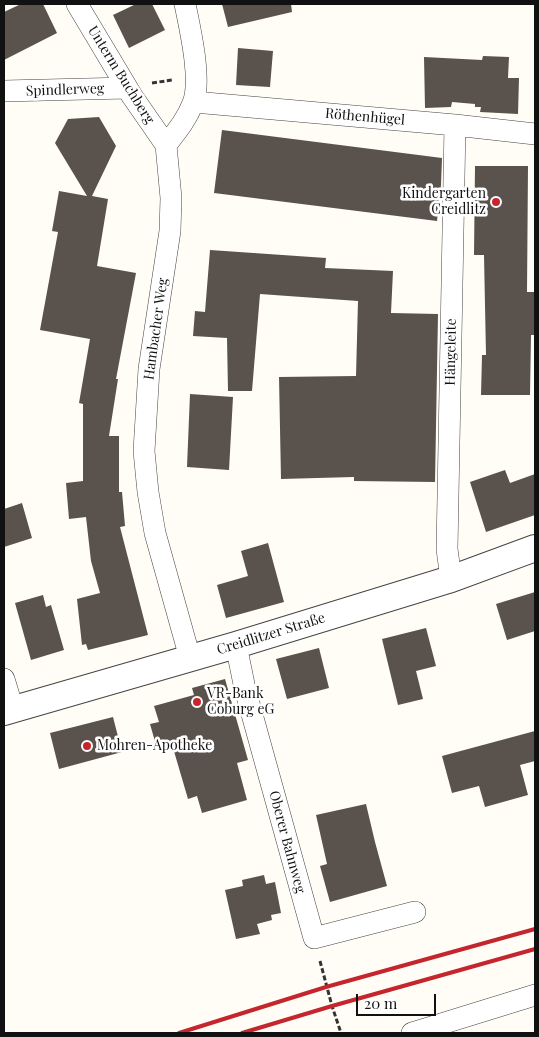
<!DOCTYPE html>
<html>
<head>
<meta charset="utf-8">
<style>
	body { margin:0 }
	#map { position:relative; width:539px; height:1037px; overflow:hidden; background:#fffdf5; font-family:"Playfair Display",serif }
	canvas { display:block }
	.frame { position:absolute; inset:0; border:5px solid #111; pointer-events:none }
	.scale { position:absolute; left:356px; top:994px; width:80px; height:22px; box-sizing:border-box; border:2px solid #111; border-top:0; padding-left:6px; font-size:15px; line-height:18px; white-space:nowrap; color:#111; -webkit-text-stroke:4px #fff; paint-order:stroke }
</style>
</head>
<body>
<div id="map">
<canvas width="539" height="1037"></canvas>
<div class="frame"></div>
<div class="scale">20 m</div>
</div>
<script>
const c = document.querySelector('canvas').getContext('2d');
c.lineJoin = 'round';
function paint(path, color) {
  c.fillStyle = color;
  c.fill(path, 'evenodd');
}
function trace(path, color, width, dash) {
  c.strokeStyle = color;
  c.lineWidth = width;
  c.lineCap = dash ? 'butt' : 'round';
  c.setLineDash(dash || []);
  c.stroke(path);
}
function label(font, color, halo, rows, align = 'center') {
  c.font = font + ' "Playfair Display",serif';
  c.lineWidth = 5;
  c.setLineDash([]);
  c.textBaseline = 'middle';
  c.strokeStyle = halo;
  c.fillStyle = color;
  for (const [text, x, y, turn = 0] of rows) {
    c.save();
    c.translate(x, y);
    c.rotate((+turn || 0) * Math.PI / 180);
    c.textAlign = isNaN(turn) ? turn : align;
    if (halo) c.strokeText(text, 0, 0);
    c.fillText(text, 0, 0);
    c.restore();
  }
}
const building = new Path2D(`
	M21,4H43L57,33L4,60V12Z
	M136,4H152L165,30L129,48L113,15Z
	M222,4H291L292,12L228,27Z
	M238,48L273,51L270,87L236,85Z
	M483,56L509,57L508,78H519L518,114L480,112L481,107H475V104L452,102L451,107L425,108L424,57L482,60Z
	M99,117L116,146L92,196L108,199L97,266L136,273L116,379H118L109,436H119V492H122L125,526L120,527L148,635L88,650L86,644L82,645L77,599L100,593L91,561L86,517L69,519L66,483L83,481V404L79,403L90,339L40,330L58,232L52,231L59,191L87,196L55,143L68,119Z
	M222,130L442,158L441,185L437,221L214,193Z
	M475,166H528L527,292H535V335H531L530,395H481L482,355H486L484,255H474Z
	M210,250L326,258L325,268L393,271L391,313L438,314L435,482L354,481V477L281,479L279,377L356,376L358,301L260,294L252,391H228L227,338L193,336L195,311L205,312Z
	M190,394L233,397L229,470L187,467Z
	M505,470L510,483L535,474V515L486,532L470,482Z
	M22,503L32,538L4,547V509Z
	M268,543L284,602L226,618L217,585L248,576L241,551Z
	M535,592V631L507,640L496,604Z
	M43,595L46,607L51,605L64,650L31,660L15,603Z
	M426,628L436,666L416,671L423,699L398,705L382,639Z
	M319,648L329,688L287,699L276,659Z
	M225,679L248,760L237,763L247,800L202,813L197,796L188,799L171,741L156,745L150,724L159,722L154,706L194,695L192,688Z
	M113,717L122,752L59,769L50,733Z
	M535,731V761L520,765L528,795L485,807L479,786L452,793L442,756Z
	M366,804L375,842L387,886L330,902L320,866L327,864L316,815Z
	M264,875L266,884L275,882L281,913L271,915L272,920L257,924L260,934L236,939L225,890L243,886L242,880Z`);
const path = new Path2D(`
	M152,83L172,80
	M320,961L332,1006L341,1033`);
const minor = new Path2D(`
	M77,4L132,96L166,145
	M185,4C190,29 202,80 193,103C187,119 177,131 166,145L171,198L170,231L149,369L144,451L148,492L155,533L190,658
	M4,91L127,88
	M194,102L455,125L535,134
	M451,579L447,549L455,125
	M236,645L245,689L314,938L415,912
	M4,679L13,709
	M412,1033L535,995`);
const tertiary = new Path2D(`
	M4,712L236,645L451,579L535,548`);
const rail = new Path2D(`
	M179,1033L326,987L535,929
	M242,1033L332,1006L535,949`);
const markers = [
	[496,202,5,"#c4262e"],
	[197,702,5,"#c4262e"],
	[87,746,5,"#c4262e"]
];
const streetNames = [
	["Unterm Buchberg",121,75,58],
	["Spindlerweg",65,90,-2],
	["Röthenhügel",365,117,5],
	["Hambacher Weg",156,329,-82],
	["Hängeleite",451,352,-89],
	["Creidlitzer Straße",271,634,-17],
	["Oberer Bahnweg",287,842,75]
];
const poiNames = [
	["Kindergarten",486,194,"right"],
	["Creidlitz",486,210,"right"],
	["VR-Bank",207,694],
	["Coburg eG",207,710],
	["Mohren-Apotheke",97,746]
];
paint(building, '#5a524d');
trace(minor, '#444', 22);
trace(tertiary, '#444', 28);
trace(path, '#333', 3, [5, 2.5]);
trace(minor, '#fff', 21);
trace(tertiary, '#fff', 26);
trace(rail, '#c4262e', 4);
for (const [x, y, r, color] of markers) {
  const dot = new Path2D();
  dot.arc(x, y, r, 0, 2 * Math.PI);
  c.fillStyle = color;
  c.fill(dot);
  trace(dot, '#fff', 2);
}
label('14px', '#111', '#fff', streetNames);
label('14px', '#111', '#fff', poiNames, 'left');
</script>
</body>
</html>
